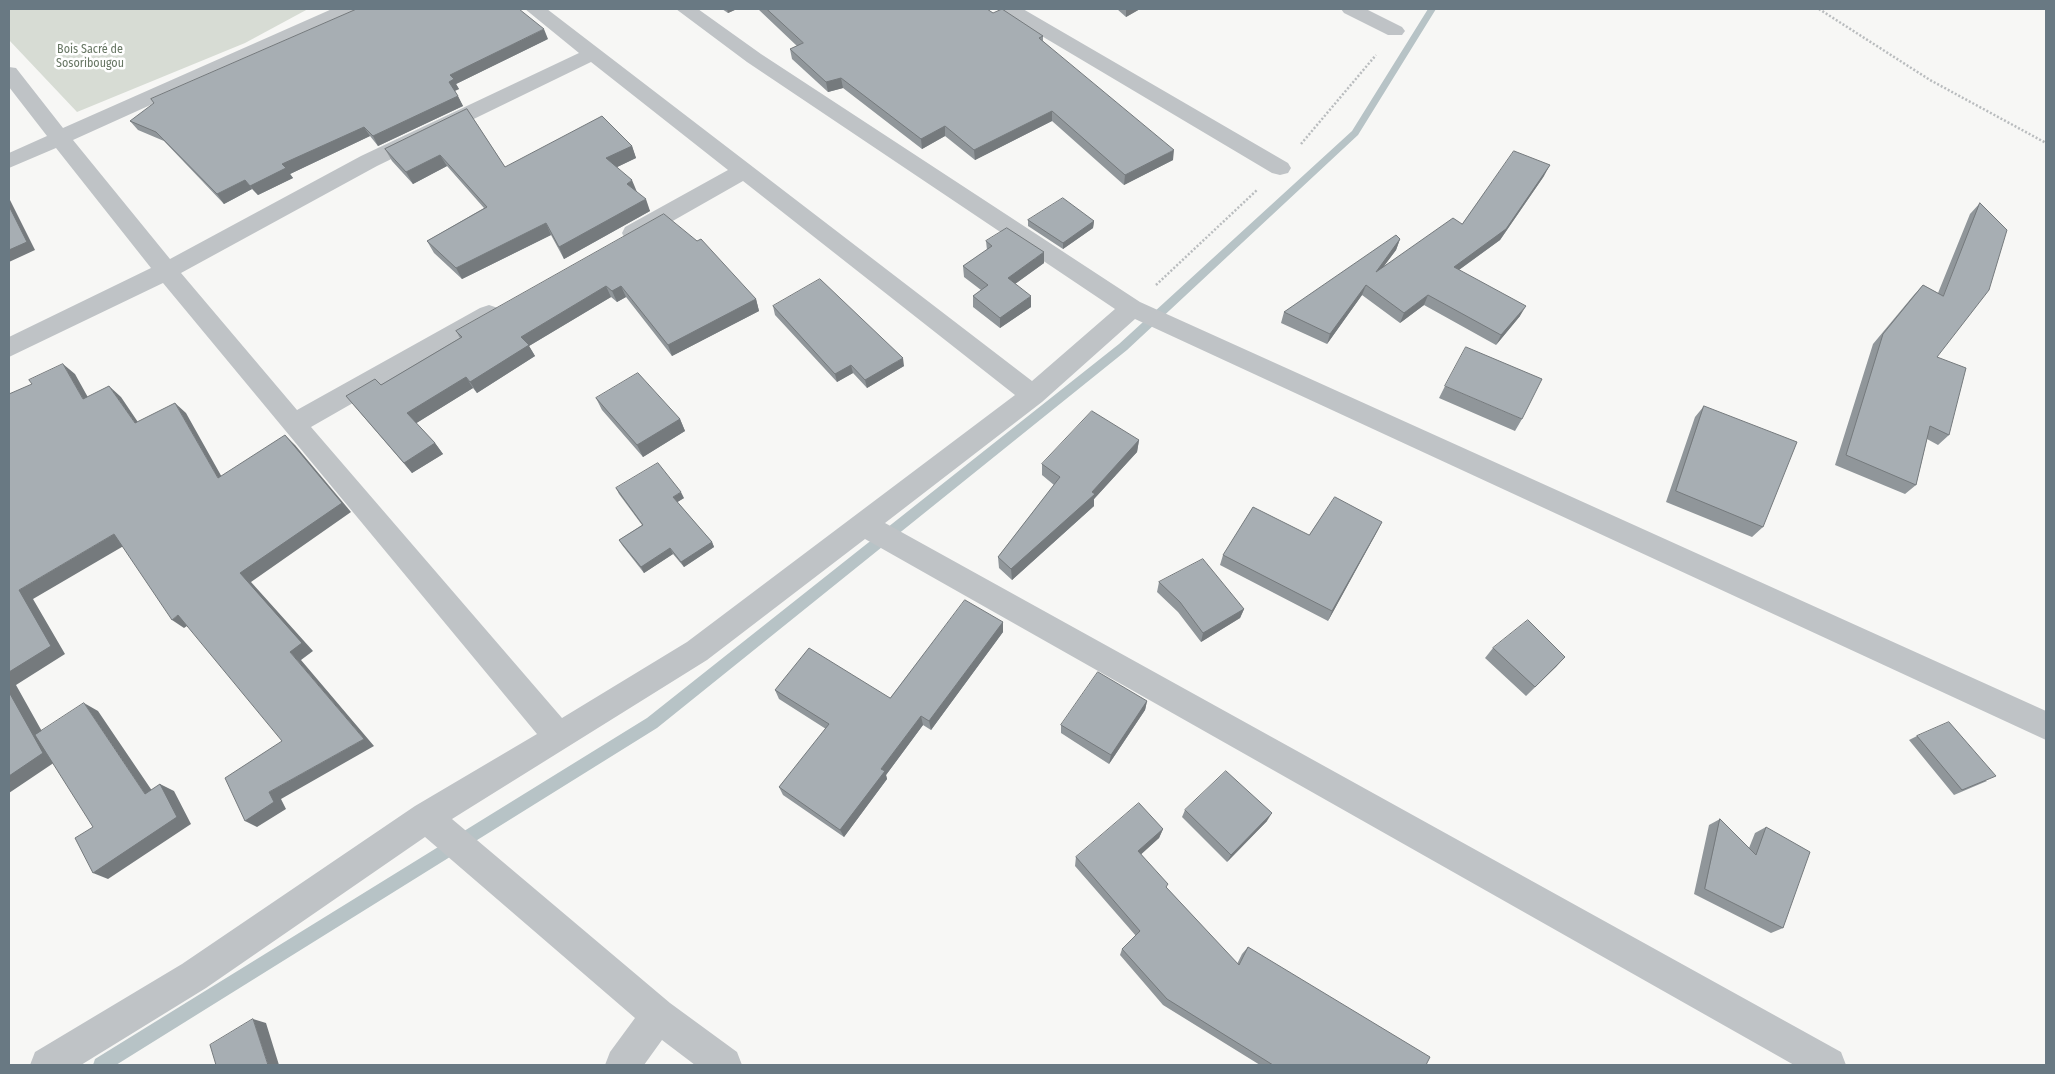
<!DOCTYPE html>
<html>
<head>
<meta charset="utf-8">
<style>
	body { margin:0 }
	#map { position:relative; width:2055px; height:1074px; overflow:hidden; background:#f7f7f5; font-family:"Fira Sans Condensed",sans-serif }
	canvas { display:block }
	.frame { position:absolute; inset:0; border:10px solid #697983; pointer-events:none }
</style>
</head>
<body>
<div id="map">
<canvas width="2055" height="1074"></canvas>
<div class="frame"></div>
</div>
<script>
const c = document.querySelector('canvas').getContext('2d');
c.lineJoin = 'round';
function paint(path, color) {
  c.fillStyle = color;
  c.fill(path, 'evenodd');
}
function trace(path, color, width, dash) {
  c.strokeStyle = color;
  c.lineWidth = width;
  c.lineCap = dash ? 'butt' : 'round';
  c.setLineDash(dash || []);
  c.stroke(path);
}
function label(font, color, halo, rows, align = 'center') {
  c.font = font + ' "Fira Sans Condensed",sans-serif';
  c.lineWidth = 5;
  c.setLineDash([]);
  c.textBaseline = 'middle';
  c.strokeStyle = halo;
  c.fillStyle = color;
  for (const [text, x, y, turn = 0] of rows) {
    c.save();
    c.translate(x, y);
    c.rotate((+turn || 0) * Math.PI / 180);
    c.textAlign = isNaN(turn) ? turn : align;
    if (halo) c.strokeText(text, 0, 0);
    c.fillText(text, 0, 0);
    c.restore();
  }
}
const green = new Path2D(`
	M9,9H308L245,43L77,112L9,40Z`);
const stream = new Path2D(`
	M1428,9H1436L1358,135L1127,350L657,728L116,1065H93L95,1059L647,718L1119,344L1352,131Z`);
const path = new Path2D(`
	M1819,9L1930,80L2046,143
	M1301,144L1376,55
	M1156,285L1257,190`);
const street = new Path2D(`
	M332,9H357L354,13L73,140L170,259L361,156L579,53L525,9H547L1032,381L1115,309L747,62L676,9H698L761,54L1140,302L2046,711V740L1135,319L1042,402L885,523L1841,1052L1846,1065H1794L865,539L707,660L452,819L670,1003L737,1052L742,1065H695L662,1040L644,1065H605L610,1052L635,1018L425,837L206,988L81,1065H30L35,1052L182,964L415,806L537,734L163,283L9,357V337L151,268L56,148L9,168V153L47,136L9,87V67L16,68L63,128ZM591,62L728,170L625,227L622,233L625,239L633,241L641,239L743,181L1015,395L687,642L562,718L311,427L498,320L501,314L498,308L489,305L480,308L297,410L181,273L377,166Z
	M1000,9H1023L1288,163L1291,168L1288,173L1280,175L1272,173L1003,13Z
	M1341,9H1366L1402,27L1405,31L1402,35H1388L1344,13Z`);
const wall = new Path2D(`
	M722,9H737L728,13Z
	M758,9H987L993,13L1043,36V41L1173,160L1124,185L1052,121L975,160L945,136L922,149L843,88L828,92L792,59L790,49L797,46Z
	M1117,9H1140L1126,17Z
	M548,39L456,84L459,89L455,91L463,106L378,146L370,136L290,174L293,178L258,195L252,189L224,204L164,141L138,130L130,121Z
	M467,109L505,167L632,146L636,158L617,167L637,192L650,211L564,259L551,235L462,279L434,253L427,241L484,208L447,166L413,184L392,161L385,149Z
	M1544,176L1500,240L1459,270L1520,316L1496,345L1424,305L1400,323L1362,295L1327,344L1281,323L1284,312L1400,239L1396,250L1384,266L1462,224Z
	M1980,203L1937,357L1949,435L1938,445L1927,439L1916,485L1905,494L1835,465L1873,344L1913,296L1923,285L1938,293L1970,214Z
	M1028,220L1094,221L1093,228L1063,249L1028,226Z
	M697,241L756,299L759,311L672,356L626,297L617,302L611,297L529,346L535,356L477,393L473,388L416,423L435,443L443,454L412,473L346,396L381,385L460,338L456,331Z
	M986,241L1044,263L1015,284L1031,307L1000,328L973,307V296L981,290L964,277L963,266L987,250Z
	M773,306L904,366L867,388L853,373L837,382L775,315Z
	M1445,386L1522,419L1515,431L1439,398Z
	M596,398L680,419L685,431L643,457L602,410Z
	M1704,406L1763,527L1752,537L1666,502L1695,417Z
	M1139,440L1137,452L1094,499V506L1012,580L999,568L998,557L1054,485L1042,475V464Z
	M616,488L684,498L677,502L712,542L714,547L684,567L673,554L644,573L622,545L619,540L642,525L619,494Z
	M1382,522L1328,621L1220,565L1223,555L1309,535Z
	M1159,582L1244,609L1240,618L1201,642L1178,612L1157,592Z
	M1003,622V632L931,730L923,725L886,775L887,779L844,837L783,795L779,787L826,729L779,699L775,690L890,698Z
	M1493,648L1565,657L1526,696L1485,658Z
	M1147,701L1145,710L1109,764L1061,733V725Z
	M1917,736L1987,781L1954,795L1909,740Z
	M1185,810L1267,821L1227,862L1182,817Z
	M1720,819L1749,848L1755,833L1766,827L1783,928L1771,933L1694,894L1709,825Z
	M1163,829L1159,838L1141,854L1167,888L1237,964L1242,954L1248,947L1426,1065H1260L1163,1005L1120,955L1122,949L1136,936L1075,866L1076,857Z`);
const shadedWall = new Path2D(`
	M727,9H737L728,13Z
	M1126,9H1140L1126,17Z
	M544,29L548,39L456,84L459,89L454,91L449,82L450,75Z
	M841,78L843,88L828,92L826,82Z
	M458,96L463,106L378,146L373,136Z
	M1052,111V121L975,160L974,150Z
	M945,126V136L922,149L921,139Z
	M364,127L370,136L290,174L293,178L258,195L250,186L282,164Z
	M632,146L636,158L611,170L606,158Z
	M1174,150L1173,160L1124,185L1125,175Z
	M440,155L447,166L413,184L406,172Z
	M1550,165L1544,176L1500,240L1449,277L1454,267Z
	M245,180L252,189L224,204L217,194Z
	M632,180L637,192L627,184Z
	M9,198L35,250L9,262Z
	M646,199L650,211L564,259L559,247Z
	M1094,221L1093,228L1063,249V243Z
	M546,223L551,235L462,279L456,268Z
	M1400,239L1396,250L1372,282L1376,272Z
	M1044,252V263L1008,289V278Z
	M1366,285L1362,295L1327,344L1330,334Z
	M606,286L611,297L529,346L535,356L477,393L470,382L521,337Z
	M621,286L626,297L617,302L612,291Z
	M1428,295L1424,305L1400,323L1404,313Z
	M1031,296V307L1000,328V318Z
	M756,299L759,311L672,356L668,345Z
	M1526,306L1520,316L1496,345L1501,335Z
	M903,358L904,366L867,388L865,380Z
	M63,364L75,374L95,410L83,399Z
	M851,365L853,373L837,382L835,374Z
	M466,377L473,388L415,424L407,413Z
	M109,386L121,397L146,434L135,423Z
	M175,403L186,413L228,488L218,478Z
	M680,419L685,431L643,457L637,445Z
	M285,435L295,445L351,512L251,582L313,651L301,660L374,746L281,799L286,809L257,827L245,821L269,792L364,739L290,652L240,573Z
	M1139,440L1137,452L1094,499V506L1012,580L1011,569L1092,492Z
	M435,443L443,454L412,473L404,463Z
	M681,492L684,498L676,503L673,497Z
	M1382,522L1377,532L1328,621L1332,611Z
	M114,534L127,544L33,599L65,654L16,685L58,760L9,793V672L19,590Z
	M712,542L714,547L684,567L681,562Z
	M670,548L673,554L644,573L641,567Z
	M1244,609L1240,618L1201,642L1203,633Z
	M178,615L190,624L184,628L172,620Z
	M1003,622V632L931,730L929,721Z
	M1565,657L1556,667L1526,696Z
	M1147,701L1145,710L1109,764L1111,755Z
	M84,703L98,711L159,801L145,794Z
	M921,716L923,725L886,775L887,779L844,837L840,830L881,769Z
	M160,784L174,791L191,824L108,879L93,873Z
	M1272,813L1267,821L1227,862L1231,855Z
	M1163,829L1159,838L1136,859L1138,851Z
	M253,1019L266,1023L279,1065H268Z`);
const building = new Path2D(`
	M357,9H519L544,29L450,75L454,79L449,82L458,96L373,136L364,127L282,164L286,168L250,186L245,180L217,194L156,132L130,121L154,103L151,99Z
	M767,9H987L993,13L1002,9L1043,36L1039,38L1174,150L1125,175L1052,111L974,150L945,126L921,139L841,78L826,82L790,49L803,43Z
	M467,109L505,167L602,116L632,146L606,158L632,180L627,184L646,199L559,247L546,223L456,268L427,241L487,207L440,155L406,172L385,149Z
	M1514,151L1550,165L1506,229L1454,267L1526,306L1501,335L1428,295L1404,313L1366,285L1330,334L1284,312L1396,235L1400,239L1376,272L1453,218L1462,224Z
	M1063,198L1094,221L1063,243L1028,220Z
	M1980,203L2007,230L1989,290L1937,357L1966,368L1949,435L1930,426L1916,485L1846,455L1883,334L1923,285L1943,296Z
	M9,206L27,242L9,250Z
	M664,214L697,241L701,239L756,299L668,345L621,286L612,291L606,286L521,337L529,345L470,382L466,377L407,413L435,443L404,463L346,396L375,379L381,385L462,337L456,331Z
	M1007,228L1044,252L1008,278L1031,296L1000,318L973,296L988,285L963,266L992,246L986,241Z
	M820,279L903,358L865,380L851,365L835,374L773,306Z
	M1466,347L1542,379L1522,419L1445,386Z
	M63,364L83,399L109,386L135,423L175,403L218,478L285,435L342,503L240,573L302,643L290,652L364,739L269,792L274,802L245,821L225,778L282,741L178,615L172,620L114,534L19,590L51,646L9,672V394L32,384L29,380Z
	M638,373L680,419L637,445L596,398Z
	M1704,406L1797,442L1763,527L1676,491Z
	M1092,411L1139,440L1092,492L1095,494L1011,569L998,557L1060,477L1042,464Z
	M658,463L681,492L673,497L712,542L681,562L670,548L641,567L619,540L643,525L616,488Z
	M1335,497L1382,522L1332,611L1223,555L1253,507L1309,535Z
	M1203,559L1244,609L1203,633L1180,602L1159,582Z
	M965,600L1003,622L929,721L921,716L881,769L885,771L840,830L779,787L829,724L775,690L809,648L890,698Z
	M1528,620L1565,657L1535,687L1493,648Z
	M1098,672L1147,701L1111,755L1061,725Z
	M9,692L43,753L9,776Z
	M84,703L145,794L160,784L177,817L93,873L75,838L93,827L35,735Z
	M1949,722L1996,776L1962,790L1917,736Z
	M1226,771L1272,813L1231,855L1185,810Z
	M1139,803L1163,829L1138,851L1168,884L1166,887L1239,965L1248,947L1430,1057L1426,1065H1273L1167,999L1122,949L1140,931L1076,857Z
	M1720,819L1756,855L1766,827L1810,852L1783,928L1705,889Z
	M253,1019L268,1065H216L210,1045Z`);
const farParknames = [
	["Bois Sacré de",90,50],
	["Sosoribougou",90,64]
];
paint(green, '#d7dcd4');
paint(stream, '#b7c3c6');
trace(path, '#b9bcbe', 2.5, [2, 2]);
paint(street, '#bfc3c6');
paint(wall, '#90969a');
paint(shadedWall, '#757a7d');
paint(building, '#a7aeb3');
trace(building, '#757a7d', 1);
label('12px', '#677663', '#fff', farParknames);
</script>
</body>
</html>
